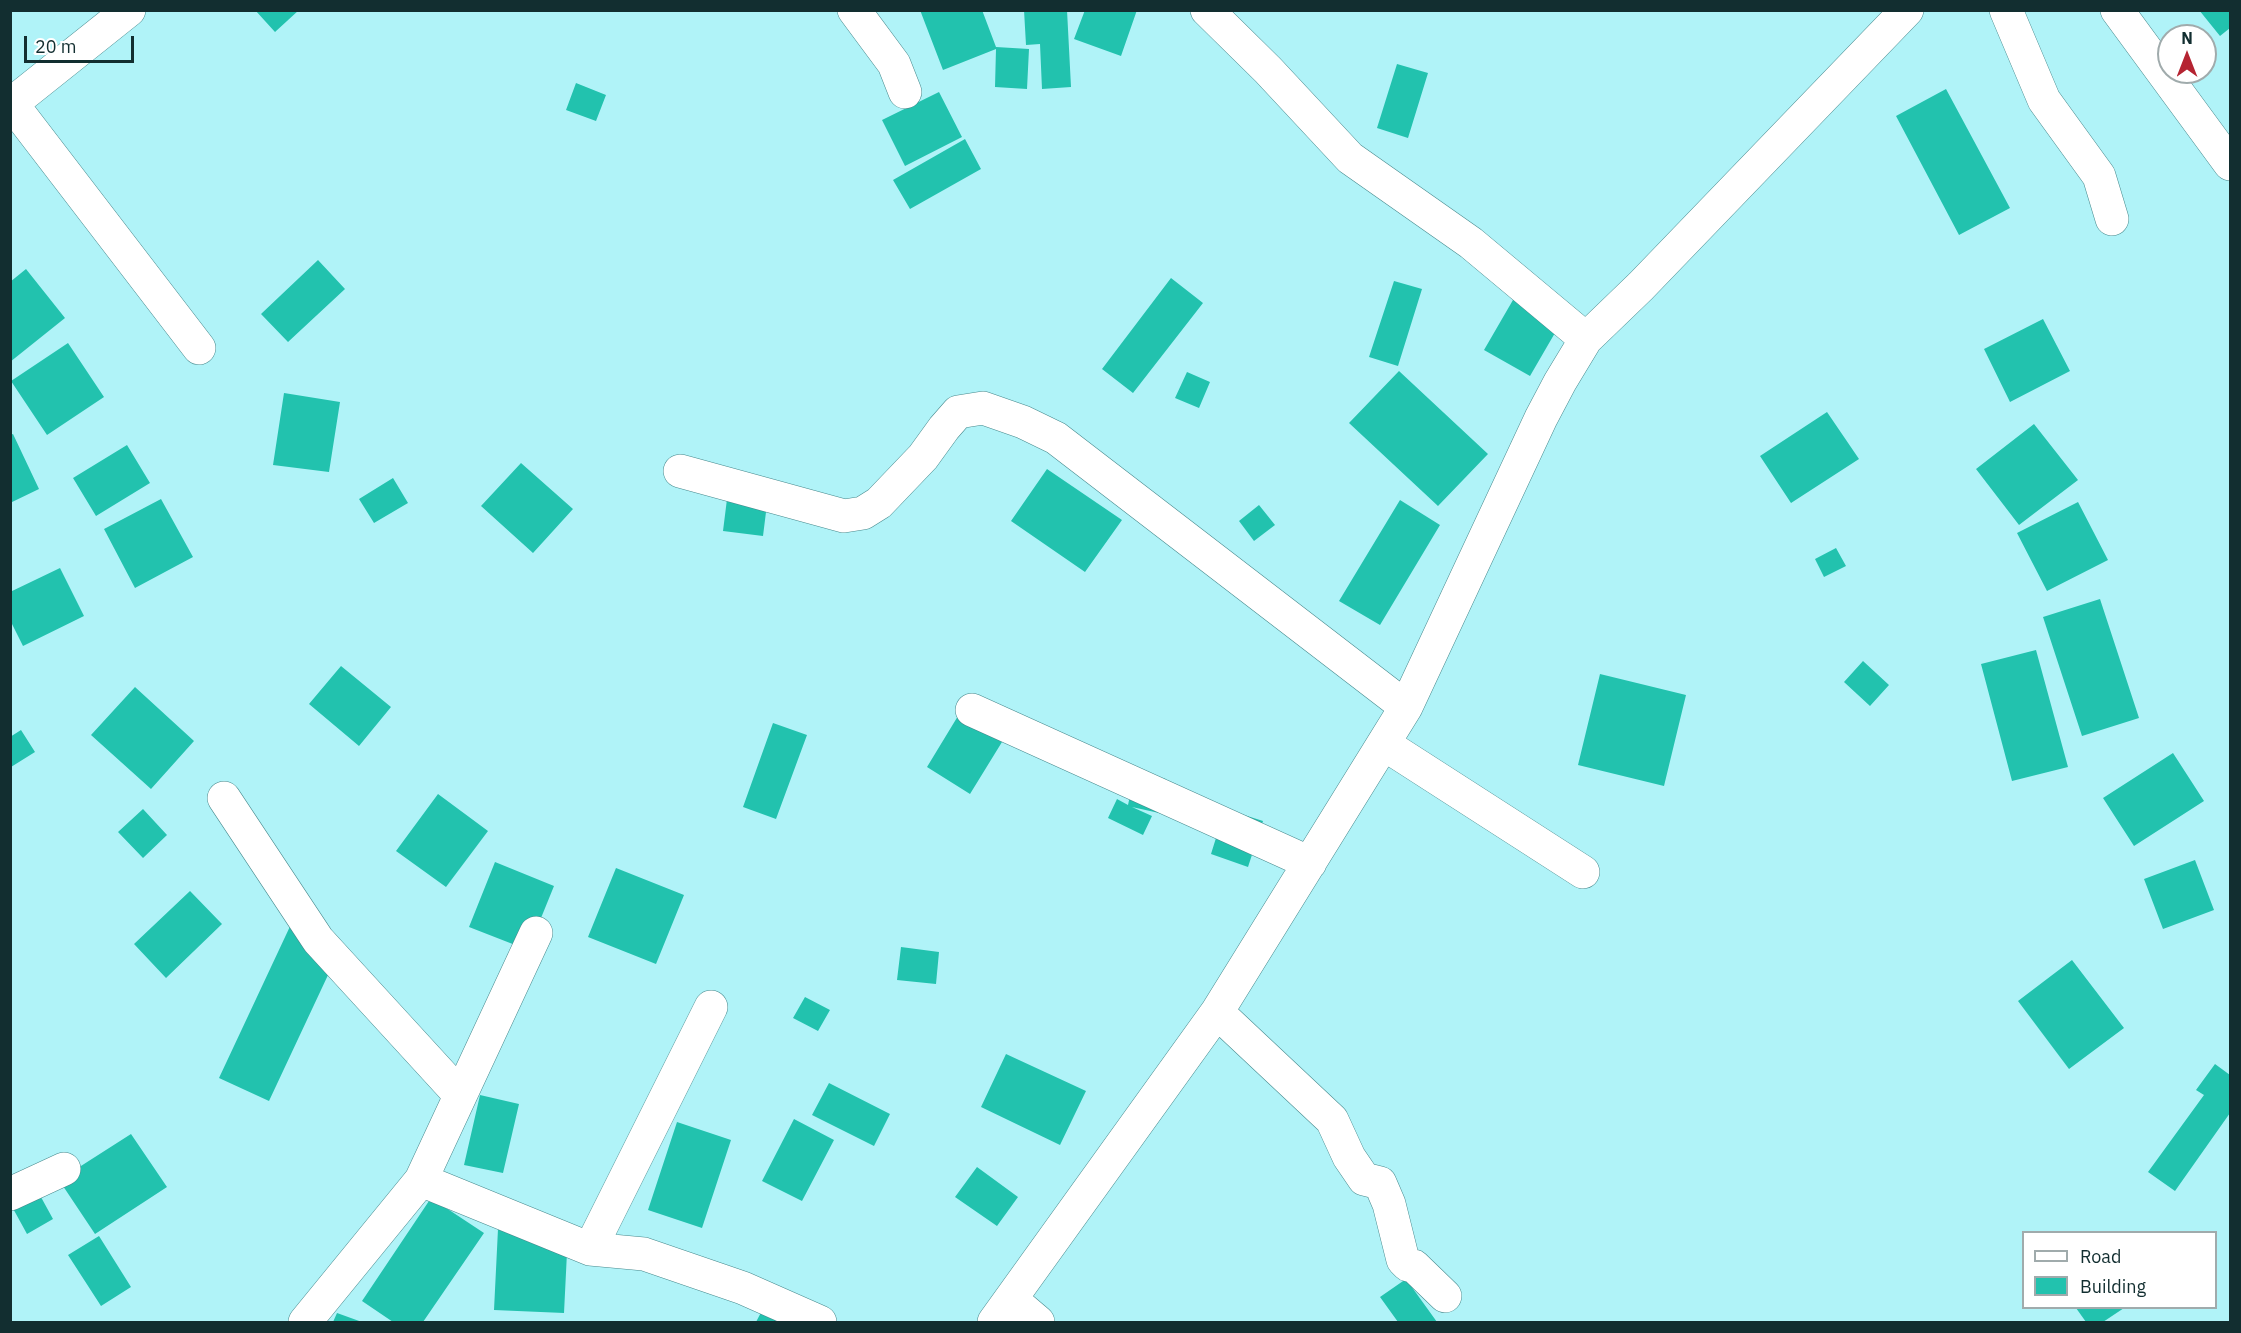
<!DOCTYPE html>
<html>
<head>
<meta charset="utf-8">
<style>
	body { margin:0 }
	#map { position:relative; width:2241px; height:1333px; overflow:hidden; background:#b0f3f8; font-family:"IBM Plex Sans",sans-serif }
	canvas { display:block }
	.frame { position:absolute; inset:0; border:12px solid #122e30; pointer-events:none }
	.legend { position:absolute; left:2022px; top:1231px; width:195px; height:78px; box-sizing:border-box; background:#fff; border:2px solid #a0abac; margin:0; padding:8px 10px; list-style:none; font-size:18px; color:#122e30 }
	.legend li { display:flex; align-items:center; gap:12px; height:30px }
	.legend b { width:30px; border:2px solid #a0abac }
	.north { position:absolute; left:2157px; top:24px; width:60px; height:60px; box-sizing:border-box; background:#fff; border:2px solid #a0abac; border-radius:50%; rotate:0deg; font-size:16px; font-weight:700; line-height:24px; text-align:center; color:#122e30 }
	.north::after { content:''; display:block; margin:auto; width:21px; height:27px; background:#b52432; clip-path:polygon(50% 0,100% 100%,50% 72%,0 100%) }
	.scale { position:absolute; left:24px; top:36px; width:110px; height:27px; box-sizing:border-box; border:3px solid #122e30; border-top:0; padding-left:8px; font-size:18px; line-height:21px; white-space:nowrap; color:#122e30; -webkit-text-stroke:4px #fff; paint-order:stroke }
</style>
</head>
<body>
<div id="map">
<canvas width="2241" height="1333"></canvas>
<div class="frame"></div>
<ul class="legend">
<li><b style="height:8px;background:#fff"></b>Road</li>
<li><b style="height:16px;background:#22c2ae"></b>Building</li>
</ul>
<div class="north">N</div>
<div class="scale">20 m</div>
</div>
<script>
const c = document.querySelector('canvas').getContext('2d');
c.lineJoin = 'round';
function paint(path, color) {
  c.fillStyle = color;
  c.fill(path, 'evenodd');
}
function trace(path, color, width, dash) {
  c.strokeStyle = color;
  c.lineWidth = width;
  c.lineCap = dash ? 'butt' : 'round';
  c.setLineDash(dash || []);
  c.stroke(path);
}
const building = new Path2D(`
	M255,10H299L275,32Z
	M920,10H982L996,47L1029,49L1027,89L995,87L996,49L943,70Z
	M1024,10H1067L1071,87L1042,89L1040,44L1026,45Z
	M1085,10H1137L1121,56L1074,39Z
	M2199,10H2230V28L2220,36Z
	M1397,64L1428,73L1408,138L1377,128Z
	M576,83L606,95L596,121L566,110Z
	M1946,89L2010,208L1959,235L1896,116Z
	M939,92L962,137L905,166L882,120Z
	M965,139L981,169L910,209L893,180Z
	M318,260L345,289L288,342L261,314Z
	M26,269L65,318L10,362V282Z
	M1171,278L1203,303L1133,393L1102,369Z
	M1394,281L1422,289L1398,366L1369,357Z
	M1524,281L1570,307L1530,376L1484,350Z
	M2043,319L2070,371L2010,402L1984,349Z
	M68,343L104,397L47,435L11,381Z
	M1399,371L1488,454L1438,506L1349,423Z
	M1187,372L1210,382L1199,408L1175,398Z
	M284,393L340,402L329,472L273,465Z
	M1827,412L1859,459L1791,503L1760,456Z
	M2034,424L2078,480L2019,525L1976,469Z
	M13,434L39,489L10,503V435Z
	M127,445L150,483L96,516L73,478Z
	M521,463L573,509L533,553L481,506Z
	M1047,469L1122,520L1085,572L1011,521Z
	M393,478L408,503L374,523L359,499Z
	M728,491L768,496L763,536L723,531Z
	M161,499L193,557L135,588L104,529Z
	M1400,500L1440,525L1380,625L1339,601Z
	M2078,502L2108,560L2047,591L2017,533Z
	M1259,505L1275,525L1254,541L1239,521Z
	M1836,548L1846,566L1824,577L1815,559Z
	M60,568L84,616L23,646L10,620V592Z
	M2100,599L2139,718L2082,736L2043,617Z
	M2036,650L2068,767L2012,781L1981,664Z
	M1863,661L1889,685L1870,706L1844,682Z
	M341,666L391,707L359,746L309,704Z
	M1600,674L1686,695L1664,786L1578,765Z
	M135,687L194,741L151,789L91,735Z
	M958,716L1002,742L970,794L927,767Z
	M773,723L807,735L776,819L743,807Z
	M21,730L35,752L11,767L10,737Z
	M2173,753L2204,801L2134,846L2103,798Z
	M1135,772L1166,779L1162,799L1195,821L1132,807L1152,816L1143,835L1108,818L1117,799L1128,805Z
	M438,794L488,831L446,887L396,851Z
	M143,809L167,835L143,858L118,832Z
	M1225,809L1263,821L1248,867L1211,854Z
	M2195,860L2214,910L2163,929L2144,879Z
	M495,862L554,886L528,950L469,927Z
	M616,868L684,895L656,964L588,937Z
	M190,891L222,924L166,978L134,944Z
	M293,920L343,943L269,1101L219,1078Z
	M901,947L939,952L936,984L897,980Z
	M2072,960L2124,1028L2069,1069L2018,1001Z
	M805,997L830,1010L818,1031L793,1018Z
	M1006,1054L1086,1091L1060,1145L981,1107Z
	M2215,1064L2230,1075V1113L2175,1191L2148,1172L2204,1095L2196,1090Z
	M829,1083L890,1114L874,1146L812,1115Z
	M480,1095L519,1104L503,1173L464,1165Z
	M794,1119L834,1140L802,1201L762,1181Z
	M677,1122L731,1140L702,1228L648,1210Z
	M131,1134L167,1187L95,1234L59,1180Z
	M977,1167L1018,1197L997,1226L955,1197Z
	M36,1188L53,1219L27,1234L10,1203Z
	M431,1198L484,1233L423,1322H393L362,1301Z
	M498,1229L568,1232L564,1313L494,1310Z
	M99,1236L131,1287L101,1306L68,1255Z
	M1406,1279L1437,1322H1398L1380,1297Z
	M767,1301L807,1322H756Z
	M2076,1308H2124L2103,1322H2086Z
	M337,1313L362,1322H333Z`);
const minor = new Path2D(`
	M854,10L894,64L905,92
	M1207,10L1268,70L1350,158L1471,243L1586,339
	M2006,10L2044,100L2099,176L2112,219
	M2117,10L2230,164
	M12,104L199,348
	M10,105L129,10
	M680,471L844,516L863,513L879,503L923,457L944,428L958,412L983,408L1023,422L1056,438L1406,707
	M972,710L1310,863
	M1384,744L1583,872
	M224,798L318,940L460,1095
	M1217,1012L1332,1120L1349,1157L1364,1179L1380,1183L1389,1204L1403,1260L1408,1265L1414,1266L1445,1296
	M421,1180L590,1249L644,1254L743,1288L820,1322
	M10,1194L64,1169
	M590,1249L711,1007
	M1011,1299L1038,1322
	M305,1322L421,1180L536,933
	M994,1322L1217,1012L1406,707L1541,418L1560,382L1586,339L1641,286L1907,10`);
paint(building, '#22c2ae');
trace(minor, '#47898d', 34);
trace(minor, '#fff', 33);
</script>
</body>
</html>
